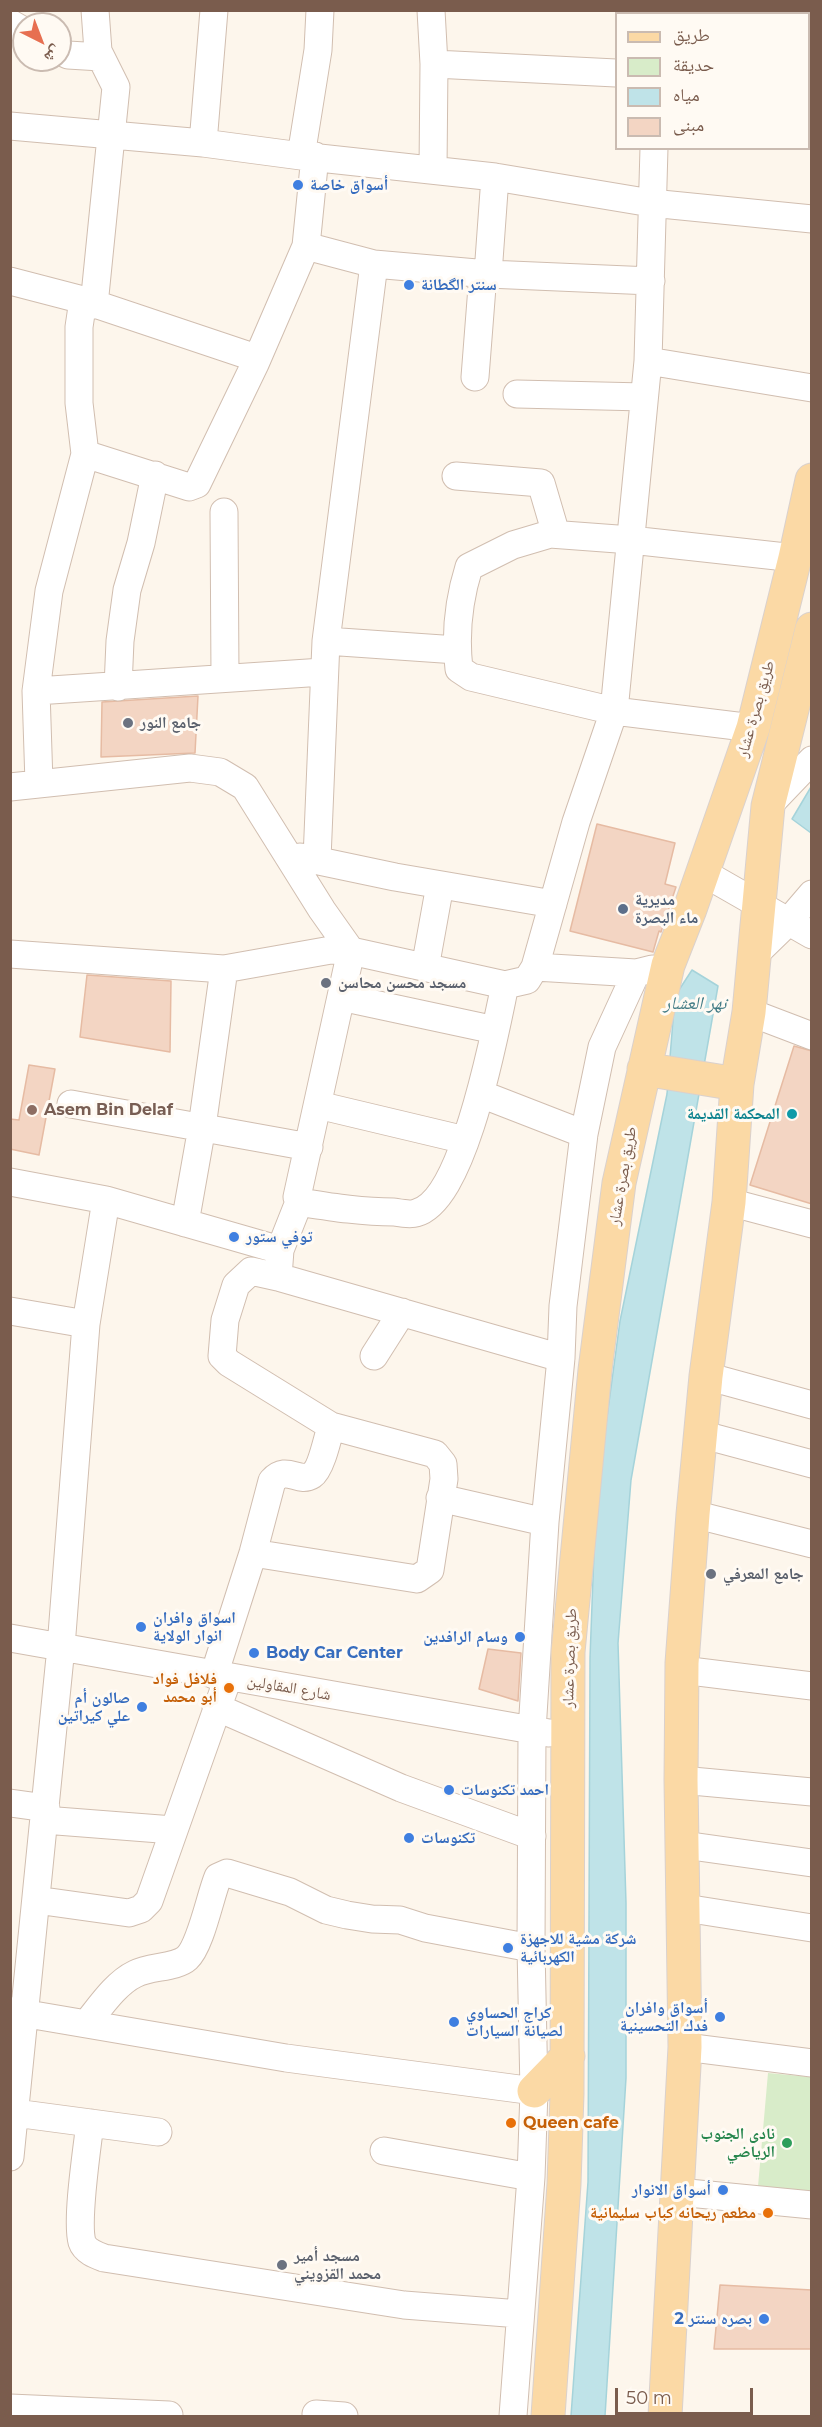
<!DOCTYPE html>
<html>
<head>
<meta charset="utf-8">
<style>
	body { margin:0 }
	#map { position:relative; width:822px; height:2427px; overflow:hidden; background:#fdf6ec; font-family:Montserrat,"Noto Naskh Arabic",sans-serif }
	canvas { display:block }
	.frame { position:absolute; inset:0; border:12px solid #7a5c4d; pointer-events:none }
	.legend { position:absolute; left:615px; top:12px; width:195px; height:138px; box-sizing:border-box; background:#fffaf3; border:2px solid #cabbb1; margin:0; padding:8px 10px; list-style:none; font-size:18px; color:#7a5c4d }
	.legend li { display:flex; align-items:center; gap:12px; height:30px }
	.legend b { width:30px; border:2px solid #cabbb1 }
	.north { position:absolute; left:12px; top:12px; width:60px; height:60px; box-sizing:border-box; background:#fffaf3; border:2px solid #cabbb1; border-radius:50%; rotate:138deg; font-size:16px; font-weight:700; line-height:24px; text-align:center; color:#7a5c4d }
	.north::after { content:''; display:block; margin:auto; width:21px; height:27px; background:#e76f51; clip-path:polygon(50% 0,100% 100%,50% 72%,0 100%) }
	.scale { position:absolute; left:615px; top:2388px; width:138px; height:27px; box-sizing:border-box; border:3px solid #7a5c4d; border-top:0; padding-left:8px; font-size:18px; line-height:21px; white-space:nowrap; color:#7a5c4d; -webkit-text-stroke:4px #fffaf3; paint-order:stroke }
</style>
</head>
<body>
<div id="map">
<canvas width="822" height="2427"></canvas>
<div class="frame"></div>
<ul class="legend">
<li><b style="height:8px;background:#fbd9a5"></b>طريق</li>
<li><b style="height:16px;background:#d8ecc9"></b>حديقة</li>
<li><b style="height:16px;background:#bfe3e8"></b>مياه</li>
<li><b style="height:16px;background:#f3d5c3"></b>مبنى</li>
</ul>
<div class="north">ش</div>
<div class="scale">50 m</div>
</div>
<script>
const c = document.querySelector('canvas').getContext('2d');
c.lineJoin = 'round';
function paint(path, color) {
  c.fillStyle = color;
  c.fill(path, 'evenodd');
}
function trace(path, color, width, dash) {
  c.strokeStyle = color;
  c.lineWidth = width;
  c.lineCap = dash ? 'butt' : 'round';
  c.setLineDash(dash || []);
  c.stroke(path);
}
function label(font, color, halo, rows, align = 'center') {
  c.font = font + ' Montserrat,"Noto Naskh Arabic",sans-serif';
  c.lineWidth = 6;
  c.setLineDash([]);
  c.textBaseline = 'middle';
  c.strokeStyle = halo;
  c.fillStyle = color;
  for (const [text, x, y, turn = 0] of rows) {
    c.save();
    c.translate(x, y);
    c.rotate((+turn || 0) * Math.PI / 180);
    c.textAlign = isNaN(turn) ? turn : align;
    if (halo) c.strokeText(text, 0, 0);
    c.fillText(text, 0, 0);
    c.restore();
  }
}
const green = new Path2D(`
	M768,2073L811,2077V2216L756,2209Z`);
const water = new Path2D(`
	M811,787V833L792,819Z
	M692,970L718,986L631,1480L618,1643L626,1903V2078L605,2416H571L588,2182L590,1658L596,1498L620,1321L667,1094L675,996Z`);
const building = new Path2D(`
	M198,696L195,753L101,757L102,702Z
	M597,824L675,843L665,884L676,887L661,932L659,931L653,952L570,931Z
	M87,975L171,981L170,1052L80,1037Z
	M794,1046L812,1051V1204L750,1185Z
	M29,1065L55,1069L39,1155L10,1149V1119L19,1120Z
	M488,1649L521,1653L518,1701L479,1689Z
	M720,2285L812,2290V2349H714Z`);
const minor = new Path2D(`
	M431,10L434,64L433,170
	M670,14V10
	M10,23L24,31
	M808,37H812
	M60,51L68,55L101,57
	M434,64L616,73
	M10,126L203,143L301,156L495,177L651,203L812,219
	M203,143L214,10
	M301,156L318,50L320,10
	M306,246L374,264L488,274L651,281
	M488,274L495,177
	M10,281L83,300L256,358
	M94,305L116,87L98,51L95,10
	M648,361L812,388
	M475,377L483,274
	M517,394L644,397
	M85,454L189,487L197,484L255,364L306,246L315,156
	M456,476L541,483L556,534
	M224,512L225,677
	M326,641L457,650
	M118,687L120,641L127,590L141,543L155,475
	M36,691L323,672
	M753,728L614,711L471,677L459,669C455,635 459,599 469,567L513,545L550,534L631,540L795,558
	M39,783L36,691L49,591L85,454L79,403V327L83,300
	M10,787L190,768L220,772L245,787L322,910L351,951L297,1197L299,1202L280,1250L278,1277L561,1358
	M768,806L812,760
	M300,857L395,877L553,904
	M317,859L326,641L374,264
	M702,872L812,935
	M10,954L224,969L331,950L351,951L505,985L527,980L535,967L576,822L614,711L648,361L654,148
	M753,956L788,922L812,894
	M535,967L636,973L652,969
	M425,968L440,885
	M341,997L495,1030
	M749,1012L812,1036
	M481,1094L584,1134
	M71,1104L309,1147
	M318,1105L465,1140
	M10,1182L106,1200L280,1250
	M299,1202C331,1207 361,1212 394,1212C400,1213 410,1215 416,1213C465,1200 495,1031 505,985
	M729,1202L812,1224
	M185,1223L202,1127L224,969
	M10,1311L86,1324
	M374,1356L402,1312
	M706,1376L812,1405
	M700,1434L812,1464
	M440,1498L545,1522
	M693,1514L812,1544
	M253,1553L417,1579L430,1570L444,1479L443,1464L435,1454L331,1426L229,1363L222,1356L225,1320L236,1285L251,1271L278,1277
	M10,1638L549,1733
	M682,1670L812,1686
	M214,1675L253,1553L272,1481C287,1464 298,1484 312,1475C321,1469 328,1437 331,1426
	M216,1707L401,1788L532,1836
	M681,1780L812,1792
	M10,1803L46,1808
	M44,1820L173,1830
	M684,1845L812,1863
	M36,1900L129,1913L141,1909L149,1901L228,1678
	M685,1908L812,1928
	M10,2011L286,2058L534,2091
	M87,2023C100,2007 116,1983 135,1974C150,1966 176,1968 187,1958C201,1945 210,1896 218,1877L227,1873L290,1892L326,1910L347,1915L372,1919L400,1920L425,1928L531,1948
	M685,2047L812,2063
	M15,2113L158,2132
	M90,2123C87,2149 76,2220 82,2242C85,2251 96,2255 104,2258L404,2305L520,2314
	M384,2151L531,2177
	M10,2157L61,1647L86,1324L106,1200
	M678,2192L812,2205
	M10,2408L169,2415
	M316,2414L344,2416
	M513,2416L531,2177L534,2091L531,1948L532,1731L545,1522L561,1358L563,1306L584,1134L602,1047L636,973`);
const major = new Path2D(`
	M644,1069L737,1084
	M534,2091L568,2056
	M548,2416L564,2184L567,2094L568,1652L595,1370L619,1183L668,965L690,909L753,728L795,558L812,480
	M665,2416L685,2047L681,1780L682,1663L693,1514L706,1376L729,1202L737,1084L749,1012L768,806L812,629`);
const markers = [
	[298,185,6,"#3f7fe0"],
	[409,285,6,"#3f7fe0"],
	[128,723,6,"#6b7280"],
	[623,909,6,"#5c6f8a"],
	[326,983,6,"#6b7280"],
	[32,1110,6,"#8d6e63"],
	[792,1114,6,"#0f9aa8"],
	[234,1237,6,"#3f7fe0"],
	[711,1574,6,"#6b7280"],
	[141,1627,6,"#3f7fe0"],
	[520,1637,6,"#3f7fe0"],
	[254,1653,6,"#3f7fe0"],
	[229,1688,6,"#e8710a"],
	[142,1707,6,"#3f7fe0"],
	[449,1790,6,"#3f7fe0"],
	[409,1838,6,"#3f7fe0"],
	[508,1948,6,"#3f7fe0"],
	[720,2017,6,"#3f7fe0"],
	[454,2022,6,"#3f7fe0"],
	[511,2123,6,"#e8710a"],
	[787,2143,6,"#2e9e5b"],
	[723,2190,6,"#3f7fe0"],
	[768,2213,6,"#e8710a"],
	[282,2265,6,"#6b7280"],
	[764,2319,6,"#3f7fe0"]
];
const shopNames = [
	["أسواق خاصة",310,185],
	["سنتر الگطانة",421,285],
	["توفي ستور",246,1237],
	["اسواق وافران",153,1618],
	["انوار الولاية",153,1636],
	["وسام الرافدين",508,1637,"right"],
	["Body Car Center",266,1653],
	["صالون أم",130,1698,"right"],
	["علي كيراتين",130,1716,"right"],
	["احمد تكنوسات",461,1790],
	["تكنوسات",421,1838],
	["شركة مشية للاجهزة",520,1939],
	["الكهربائية",520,1957],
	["أسواق وافران",708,2008,"right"],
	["فدك التحسينية",708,2026,"right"],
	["كراج الحساوي",466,2013],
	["لصيانة السيارات",466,2031],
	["أسواق الانوار",711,2190,"right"],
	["بصره سنتر 2",752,2319,"right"]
];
const streetNames = [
	["طريق بصرة عشار",756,709,-74],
	["طريق بصرة عشار",623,1176,-80],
	["طريق بصرة عشار",570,1658,-88],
	["شارع المقاولين",289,1688,10]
];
const worshipNames = [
	["جامع النور",140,723],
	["مسجد محسن محاسن",338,983],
	["جامع المعرفي",723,1574],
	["مسجد أمير",294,2256],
	["محمد القزويني",294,2274]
];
const serviceNames = [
	["مديرية",635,900],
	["ماء البصرة",635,918]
];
const educationNames = [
	["Asem Bin Delaf",44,1110]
];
const cultureNames = [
	["المحكمة القديمة",780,1114]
];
const foodNames = [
	["فلافل فواد",217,1679],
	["أبو محمد",217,1697],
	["Queen cafe",523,2123,"left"],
	["مطعم ريحانه كباب سليمانية",756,2213]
];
const leisureNames = [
	["نادي الجنوب",775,2134],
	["الرياضي",775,2152]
];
const waterNames = [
	["نهر العشار",695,1004]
];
paint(green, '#d8ecc9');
paint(water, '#bfe3e8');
trace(water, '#a5d3da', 1.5);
paint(building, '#f3d5c3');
trace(building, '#e6bba3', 1.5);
trace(minor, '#d1beb0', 29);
trace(major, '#dad1cd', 35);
trace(minor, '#fff', 27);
trace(major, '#fbd9a5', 33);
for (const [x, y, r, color] of markers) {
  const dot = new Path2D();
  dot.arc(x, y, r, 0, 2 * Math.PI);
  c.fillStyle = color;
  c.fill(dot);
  trace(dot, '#fffaf3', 2);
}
label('bold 16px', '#366cbe', '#fffaf3', shopNames, 'left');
label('16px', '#7a5c4d', '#fffaf3', streetNames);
label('bold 16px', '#5b616d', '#fffaf3', worshipNames, 'left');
label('bold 16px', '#4e5e75', '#fffaf3', serviceNames, 'left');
label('bold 16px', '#785e54', '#fffaf3', educationNames, 'left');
label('bold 16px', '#0d838f', '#fffaf3', cultureNames, 'right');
label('bold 16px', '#c56008', '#fffaf3', foodNames, 'right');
label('bold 16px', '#27864d', '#fffaf3', leisureNames, 'right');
label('italic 18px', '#437c86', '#fffaf3', waterNames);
</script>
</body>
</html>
